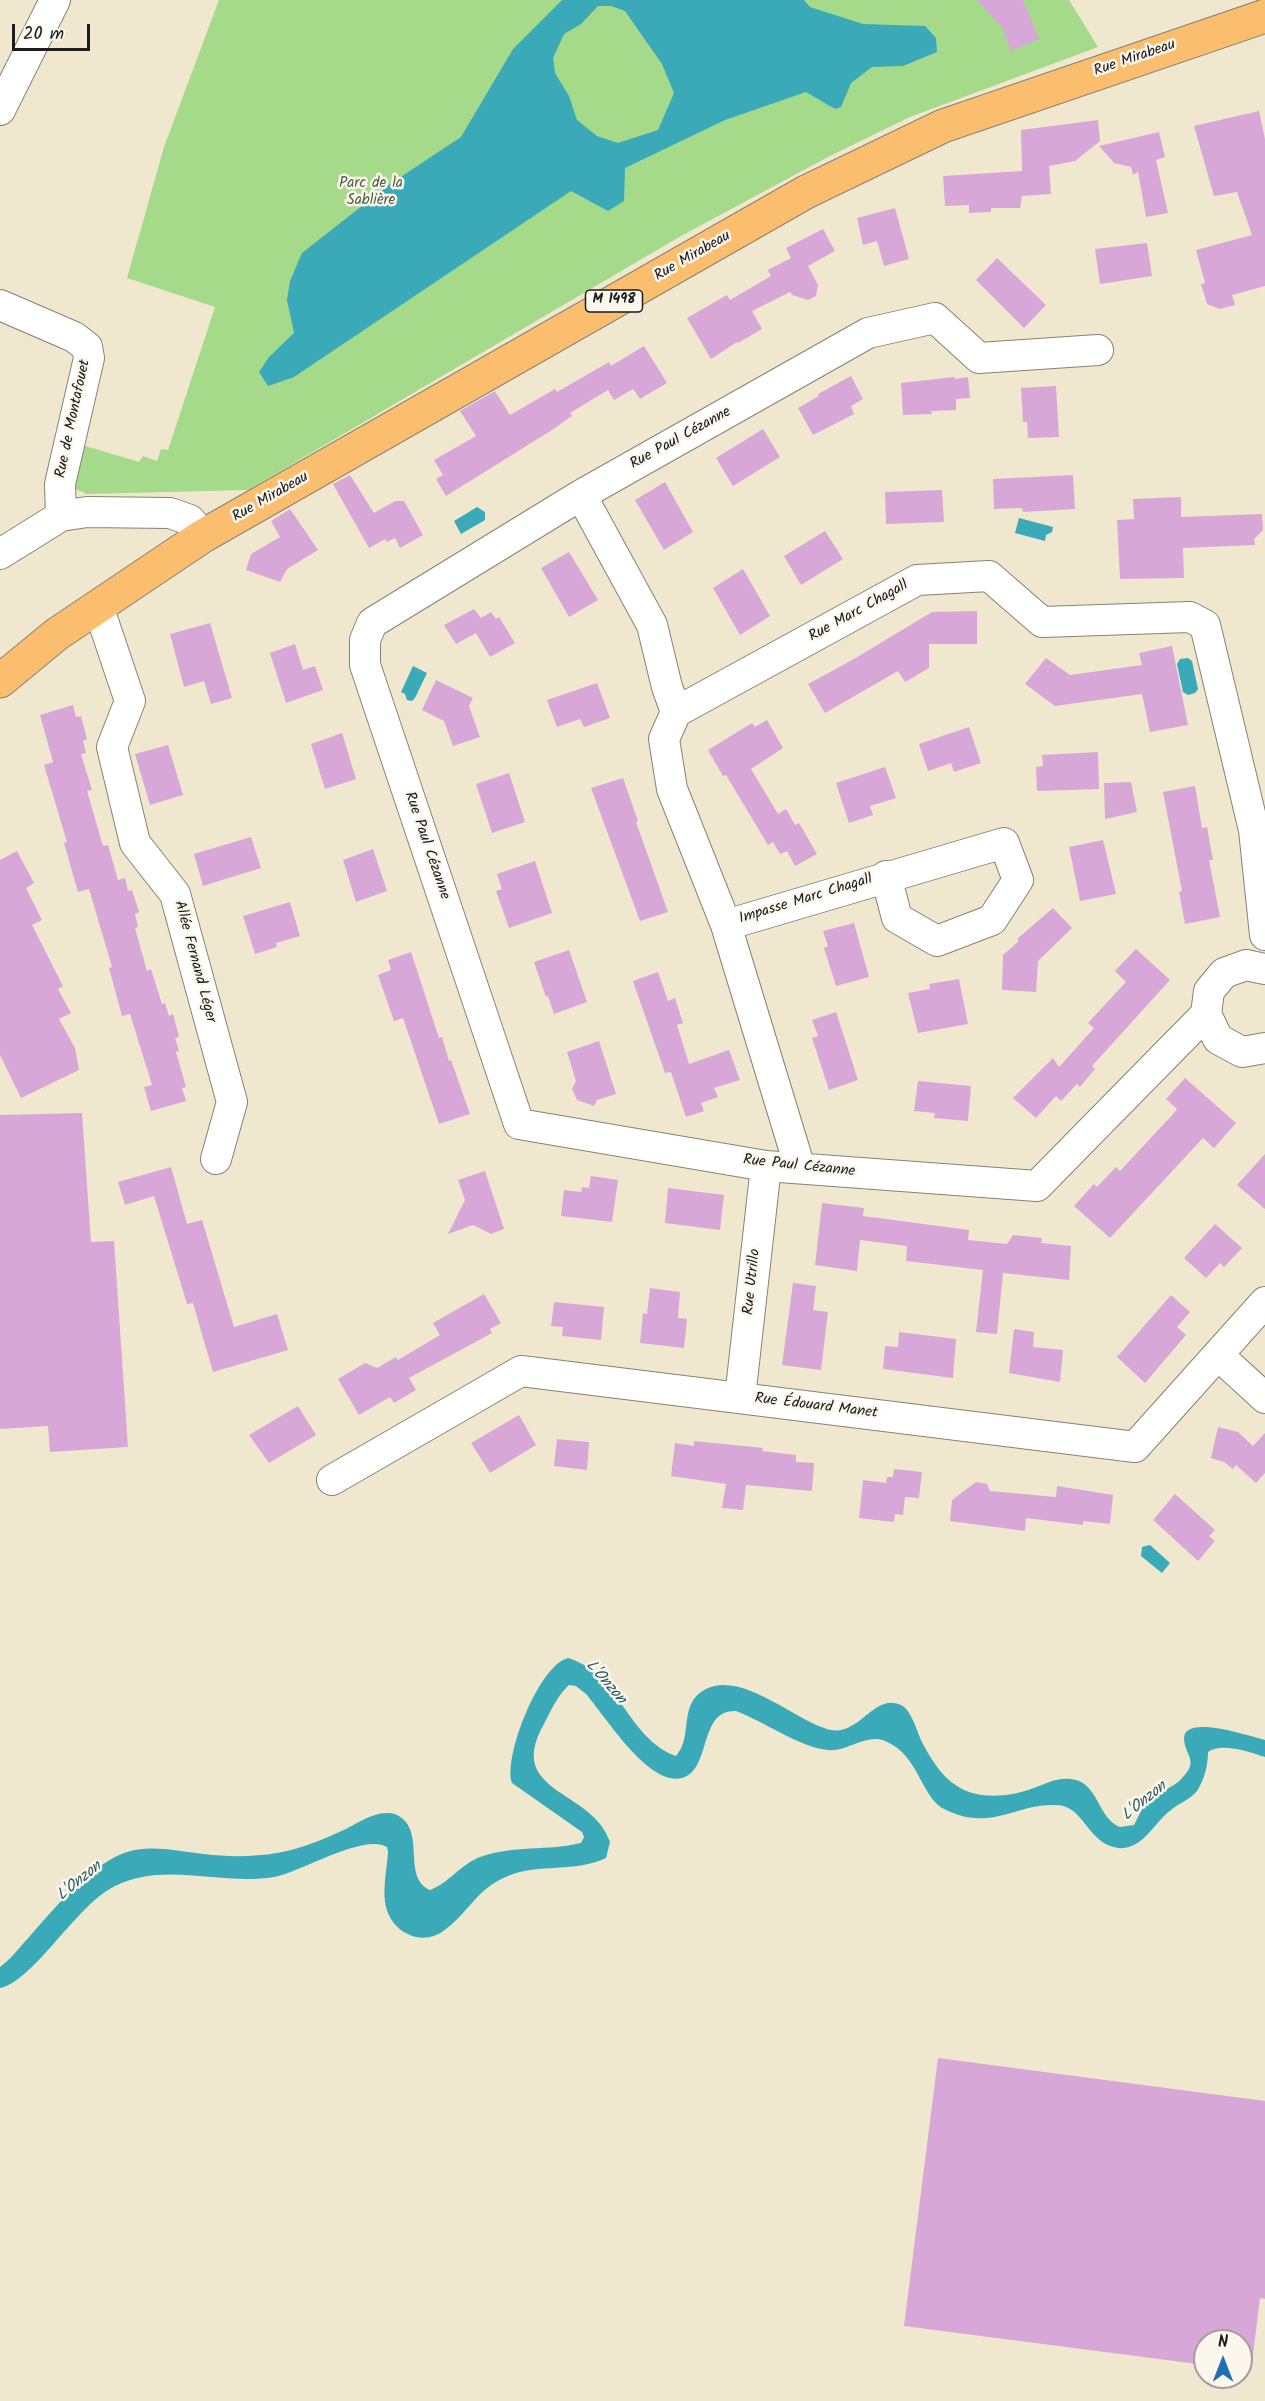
<!DOCTYPE html>
<html>
<head>
<meta charset="utf-8">
<style>
	body { margin:0 }
	#map { position:relative; width:1265px; height:2401px; overflow:hidden; background:#f0e8ce; font-family:Kalam,sans-serif }
	canvas { display:block }
	.north { position:absolute; left:1193px; top:2329px; width:60px; height:60px; box-sizing:border-box; background:#fbf7ec; border:2px solid #a29f99; border-radius:50%; rotate:0deg; font-size:16px; font-weight:700; line-height:24px; text-align:center; color:#1c1c1c }
	.north::after { content:''; display:block; margin:auto; width:21px; height:27px; background:#1f6fb2; clip-path:polygon(50% 0,100% 100%,50% 72%,0 100%) }
	.scale { position:absolute; left:12px; top:24px; width:78px; height:27px; box-sizing:border-box; border:3px solid #1c1c1c; border-top:0; padding-left:8px; font-size:18px; line-height:21px; white-space:nowrap; color:#1c1c1c; -webkit-text-stroke:4px #fbf7ec; paint-order:stroke }
</style>
</head>
<body>
<div id="map">
<canvas width="1265" height="2401"></canvas>
<div class="north">N</div>
<div class="scale">20 m</div>
</div>
<script>
const c = document.querySelector('canvas').getContext('2d');
c.lineJoin = 'round';
function paint(path, color) {
  c.fillStyle = color;
  c.fill(path, 'evenodd');
}
function trace(path, color, width, dash) {
  c.strokeStyle = color;
  c.lineWidth = width;
  c.lineCap = dash ? 'butt' : 'round';
  c.setLineDash(dash || []);
  c.stroke(path);
}
function label(font, color, halo, rows, align = 'center') {
  c.font = font + ' Kalam,sans-serif';
  c.lineWidth = 5;
  c.setLineDash([]);
  c.textBaseline = 'middle';
  c.strokeStyle = halo;
  c.fillStyle = color;
  for (const [text, x, y, turn = 0] of rows) {
    c.save();
    c.translate(x, y);
    c.rotate((+turn || 0) * Math.PI / 180);
    c.textAlign = isNaN(turn) ? turn : align;
    if (halo) c.strokeText(text, 0, 0);
    c.fillText(text, 0, 0);
    c.restore();
  }
}
const green = new Path2D(`
	M219,0H1069L1098,47L910,117L828,157L681,236L248,490L87,494L76,489L73,476L79,444L139,462L143,456L157,461L161,449L168,450L215,307L127,278L164,147Z`);
const water = new Path2D(`
	M562,0H804L810,7L863,24L925,26L936,38L937,52L903,66L872,67L851,83L841,107L835,109L806,92L725,120L625,168L624,201L608,211L571,191L294,377L268,386L259,372L269,357L294,333L287,300L290,281L302,253L390,184L461,137L513,49ZM598,6H611L625,11L662,64L674,93L658,130L618,143L597,136L577,120L569,96L555,73L553,58L564,34L581,24Z
	M477,507L485,512V520L461,534L454,521Z
	M1019,518L1053,527L1052,532L1046,535L1045,541L1015,533Z
	M1188,658L1192,661L1198,689L1195,693L1188,695L1183,692L1177,664L1180,659Z
	M413,666L427,673L415,698L412,701L407,700L405,694L401,692Z
	M1150,1545L1170,1563L1162,1573L1141,1556L1142,1547Z
	M568,1658C619,1673 628,1739 676,1756C694,1736 677,1704 706,1689C742,1671 793,1719 827,1729C859,1739 873,1692 901,1705C912,1710 917,1733 923,1744C931,1759 942,1777 957,1786C978,1800 1008,1797 1031,1789C1044,1784 1058,1777 1071,1779C1099,1782 1097,1818 1120,1827L1134,1825C1139,1816 1143,1804 1152,1798C1162,1790 1175,1787 1183,1777C1199,1760 1185,1756 1184,1739C1183,1713 1252,1737 1265,1740V1757C1249,1752 1222,1742 1208,1752C1208,1766 1204,1780 1197,1791C1190,1800 1179,1803 1171,1810C1159,1819 1151,1833 1139,1842C1133,1846 1125,1849 1118,1848C1088,1844 1084,1806 1057,1805C1015,1803 992,1832 946,1810C920,1798 920,1755 885,1741C866,1733 848,1752 828,1750C801,1748 763,1721 736,1711C698,1709 712,1770 682,1778C649,1787 605,1716 586,1694L576,1686L569,1685C558,1695 551,1710 544,1724C504,1794 593,1789 610,1842L606,1858C575,1873 539,1863 508,1876C476,1889 470,1911 446,1929C422,1949 389,1932 385,1902C383,1886 387,1868 388,1852L387,1847C364,1833 301,1872 274,1877C221,1886 165,1861 115,1886C76,1905 34,1981 0,1988V1967C11,1959 20,1947 29,1937C55,1908 80,1876 115,1857C144,1842 173,1851 204,1854C228,1857 253,1857 277,1853C301,1849 324,1839 346,1829C355,1824 365,1818 375,1815C381,1813 391,1812 397,1815C427,1830 401,1877 430,1890C449,1883 461,1864 480,1857C513,1845 548,1851 581,1843L584,1837L582,1832L512,1783C503,1757 539,1665 568,1658Z`);
const building = new Path2D(`
	M977,0H1023L1039,39L1011,51L1002,27Z
	M1259,111L1265,139V286L1232,295L1235,305L1220,309L1207,304L1201,284L1205,283L1196,250L1252,235L1237,192L1214,196L1194,126Z
	M1098,120L1100,141L1075,161L1049,166L1051,194L1022,196L1020,208H991V212L969,213V205L945,206L943,176L1022,171L1021,130Z
	M1159,132L1165,157L1156,160L1168,213L1146,217L1138,172L1133,175L1131,167L1114,163L1099,146Z
	M895,208L909,259L884,266L877,241L863,245L857,218Z
	M823,229L835,251L808,266L818,285L816,296L808,300L792,295L790,292L752,311L762,329L738,343L737,342L711,359L687,318L727,295L730,300L771,276L768,270L791,258L786,248Z
	M1147,243L1152,276L1100,284L1095,249Z
	M997,258L1046,305L1024,328L976,280Z
	M644,346L667,383L640,399L633,389L614,400L608,390L570,413L572,416L552,430L446,496L436,479L443,475L434,460L476,436L460,411L495,391L510,415L555,389L557,392L609,362L611,366Z
	M851,376L863,399L851,406L854,414L813,435L798,408L819,396L818,394Z
	M954,377L955,379L968,377L970,398L956,399V410L931,411L932,414L903,415L901,383Z
	M1056,386L1059,437L1028,438L1027,422H1023L1021,388Z
	M763,429L780,457L733,486L716,458Z
	M350,475L374,513L395,501H404L423,535L400,548L395,538L387,542L385,539L369,548L333,484Z
	M1073,475L1075,509L1023,512L1022,508L994,509L993,479Z
	M665,482L693,532L664,550L635,500Z
	M942,490L944,522L886,524L885,492Z
	M1181,497V517L1262,514L1263,530L1254,539L1255,545L1183,548L1184,578L1120,579L1117,520L1134,519L1133,499Z
	M290,509L318,550L287,569L280,582L246,570L251,554L280,537L271,521Z
	M825,531L843,559L801,585L784,556Z
	M569,552L598,600L569,617L541,568Z
	M743,569L770,616L740,635L713,588Z
	M474,609L481,618L491,612L496,619L499,617L515,643L490,657L476,633L456,644L444,625Z
	M977,611V644H929V668L905,682L898,671L825,713L808,684L854,659L932,612Z
	M210,623L232,698L211,704L204,681L184,687L170,634Z
	M295,644L303,670L315,666L323,690L286,703L270,653Z
	M1172,646L1188,725L1150,732L1142,694L1055,706L1025,684L1046,658L1070,675L1142,665L1139,653Z
	M436,680L473,698L469,706L480,737L453,746L444,721L422,710Z
	M597,683L610,718L584,727L580,719L557,727L547,700Z
	M73,705L76,717L81,716L87,739L83,741L86,753L81,754L92,790L87,791L103,846L108,845L118,880L125,878L128,891L132,890L139,912L135,914L138,927L135,928L147,971L151,969L162,1004L165,1003L169,1016L173,1014L179,1037L175,1038L179,1051L176,1052L186,1087L182,1088L186,1101L151,1111L144,1087L152,1085L130,1014L122,1016L109,968L112,967L89,889L78,892L64,843L67,842L44,765L53,762L40,715Z
	M767,720L783,748L751,769L778,814L786,809L795,825L799,823L817,854L795,866L787,851L780,854L773,842L768,845L726,775L723,776L708,750L752,723L755,727Z
	M969,727L981,763L954,772L951,763L928,771L919,744Z
	M342,733L356,779L325,789L311,744Z
	M168,745L183,795L150,805L135,754Z
	M1098,752L1099,789L1037,791L1036,767L1043,766L1042,755Z
	M885,767L896,798L870,806L873,815L849,823L836,783Z
	M509,773L525,822L492,833L476,784Z
	M623,778L638,821L636,822L668,912L640,921L591,788Z
	M1131,782L1137,812L1105,819L1104,783Z
	M1195,786L1202,828L1207,827L1213,860H1209L1220,917L1185,924L1179,892L1182,891L1163,792Z
	M251,837L261,868L203,886L194,854Z
	M1103,840L1116,894L1080,901L1069,847Z
	M373,849L387,891L356,902L343,860Z
	M17,851L34,883L26,888L42,920L32,925L63,986L58,989L71,1013L59,1019L75,1048L79,1070L21,1098L0,1055V860Z
	M535,861L552,913L509,928L496,891L502,889L497,874Z
	M290,902L300,936L276,943L277,947L255,954L243,916Z
	M1053,908L1072,928L1038,961L1036,992L1002,990L1003,955L1019,941L1017,939Z
	M854,923L869,977L836,986L824,948L828,946L823,931Z
	M1136,949L1170,980L1092,1066L1095,1069L1080,1087L1077,1084L1061,1101L1056,1096L1036,1118L1013,1098L1053,1058L1059,1067L1094,1028L1088,1023L1126,982L1115,971Z
	M569,950L587,1002L554,1014L548,996L546,997L534,962Z
	M411,952L439,1038L442,1037L449,1061L451,1060L470,1114L439,1124L403,1018L394,1021L378,975L391,970L388,960Z
	M658,972L668,1001L675,998L683,1023L677,1025L689,1064L729,1050L740,1080L714,1088L718,1097L701,1103L704,1111L686,1117L671,1072L665,1073L633,981Z
	M959,979L968,1024L918,1033L908,993L930,989L929,984Z
	M836,1012L858,1080L829,1090L812,1038L818,1036L812,1020Z
	M599,1041L616,1094L597,1100L594,1106L577,1100L572,1089L576,1081L567,1052Z
	M1185,1078L1236,1123L1214,1148L1203,1138L1110,1238L1074,1206L1094,1184L1097,1187L1116,1167L1120,1171L1174,1113L1177,1109L1166,1099Z
	M918,1081L971,1086L968,1121L934,1118L935,1113L914,1111Z
	M82,1113L91,1242L114,1241L128,1447L50,1452L48,1426L0,1429V1115Z
	M1265,1154V1209L1237,1185Z
	M171,1167L187,1224L202,1220L234,1327L277,1314L288,1350L213,1372L193,1303L187,1304L154,1196L125,1205L118,1182Z
	M485,1171L504,1229L491,1234L473,1225L448,1234L465,1200L458,1180Z
	M591,1176L618,1180L612,1222L561,1216L564,1190L581,1192L582,1187L589,1188Z
	M668,1188L724,1195L720,1230L665,1223Z
	M822,1203L864,1208L863,1216L969,1230L968,1240L1007,1244L1013,1235L1042,1238L1041,1243L1071,1246L1069,1280L1003,1273L997,1334L976,1332L983,1270L906,1261L907,1246L860,1240L857,1271L815,1265Z
	M1215,1224L1242,1248L1224,1267L1220,1263L1206,1278L1184,1258Z
	M793,1283L816,1286L813,1310L828,1312L821,1370L782,1365Z
	M650,1288L680,1292L678,1318L687,1319L684,1348L640,1343L643,1313L647,1314Z
	M484,1294L501,1323L490,1329L492,1333L409,1378L416,1390L394,1403L390,1397L359,1415L338,1379L365,1363L377,1368L396,1357L398,1360L440,1335L433,1323Z
	M1171,1295L1190,1312L1177,1327L1186,1335L1145,1383L1117,1357Z
	M554,1302L604,1307L601,1340L562,1336L563,1327L551,1326Z
	M1014,1329L1034,1332L1033,1347L1063,1350L1060,1382L1009,1373Z
	M899,1332L956,1339L953,1378L883,1369L885,1346L898,1347Z
	M298,1406L316,1435L269,1463L249,1435Z
	M519,1415L536,1445L490,1473L471,1443Z
	M1218,1427L1238,1432L1253,1446L1265,1433V1473L1256,1483L1236,1465L1233,1469L1224,1462L1211,1458Z
	M557,1439L589,1442L587,1470L554,1466Z
	M694,1441L763,1448L762,1451L796,1455V1462L814,1463L812,1491L746,1485L743,1510L722,1508L726,1484L671,1476L675,1443L694,1446Z
	M894,1469L922,1472L919,1498L905,1497L903,1515L895,1514L894,1522L859,1518L863,1480L886,1483L887,1477H893Z
	M976,1482L987,1484L990,1491L1056,1497L1057,1486L1113,1495L1110,1524L1083,1521V1525L1026,1518L1025,1531L950,1521L952,1500Z
	M1175,1494L1215,1530L1209,1536L1215,1541L1198,1561L1153,1520Z
	M938,2058L1265,2101V2299L1260,2298L1251,2371L1241,2370V2341H1205V2365L904,2326Z`);
const minor = new Path2D(`
	M0,110L55,0
	M0,305L74,337L87,347L89,358L60,484L61,516
	M1098,350L979,358L935,318L868,333L581,495L372,623L365,640V665L519,1124L766,1166L1037,1186L1206,1014
	M581,495L652,625L667,687L676,712
	M0,554L61,516L87,512L170,513L190,520L203,536
	M98,606L130,701L112,747L135,843L175,894L232,1102L216,1159
	M726,925L1004,843L1018,880L992,920L937,941L897,918L886,876
	M1265,969L1246,965L1224,973L1209,991L1206,1014L1218,1039L1242,1052L1265,1048
	M800,1168L726,925L672,789L664,739L676,712L917,580L989,576L1042,622L1190,617L1205,625L1254,830L1265,935
	M1218,1355L1265,1398
	M740,1398L766,1166
	M332,1480L521,1371L1135,1447L1265,1302`);
const primary = new Path2D(`
	M0,681L57,634L203,536L806,192L943,126L1265,16`);
const shields = [
	[614,301,57]
];
const shieldNames = [
	["M 1498",614,301]
];
const streetNames = [
	["Rue Mirabeau",1135,59,-19],
	["Rue Mirabeau",693,257,-30],
	["Rue de Montafouet",74,419,-78],
	["Rue Paul Cézanne",681,439,-29],
	["Rue Mirabeau",271,498,-30],
	["Rue Marc Chagall",859,612,-29],
	["Rue Paul Cézanne",426,846,71],
	["Impasse Marc Chagall",806,900,-17],
	["Allée Fernand Léger",194,962,75],
	["Rue Paul Cézanne",799,1167,6],
	["Rue Utrillo",753,1282,-84],
	["Rue Édouard Manet",816,1407,7]
];
const parkNames = [
	["Parc de la",371,184],
	["Sablière",371,201]
];
const waterNames = [
	["L'Onzon",605,1683,49],
	["L'Onzon",1145,1802,-39],
	["L'Onzon",80,1882,-39]
];
paint(green, '#a4da8a');
paint(water, '#3aaab8');
paint(building, '#d7a8d7');
trace(minor, '#868275', 32);
trace(primary, '#868275', 35);
trace(minor, '#fff', 30);
trace(primary, '#fbbd6e', 33);
for (const [x, y, w] of shields) {
  const box = new Path2D();
  box.roundRect(x - w / 2, y - 11, w, 22, 4.5);
  c.fillStyle = '#fbf7ec';
  c.fill(box);
  trace(box, '#1c1c1c', 1.5);
}
label('bold 14px', '#1c1c1c', null, shieldNames);
label('15px', '#1c1c1c', '#fbf7ec', streetNames);
label('15px', '#4c5e42', '#fbf7ec', parkNames);
label('italic 16px', '#2a5c62', '#fbf7ec', waterNames);
</script>
</body>
</html>
